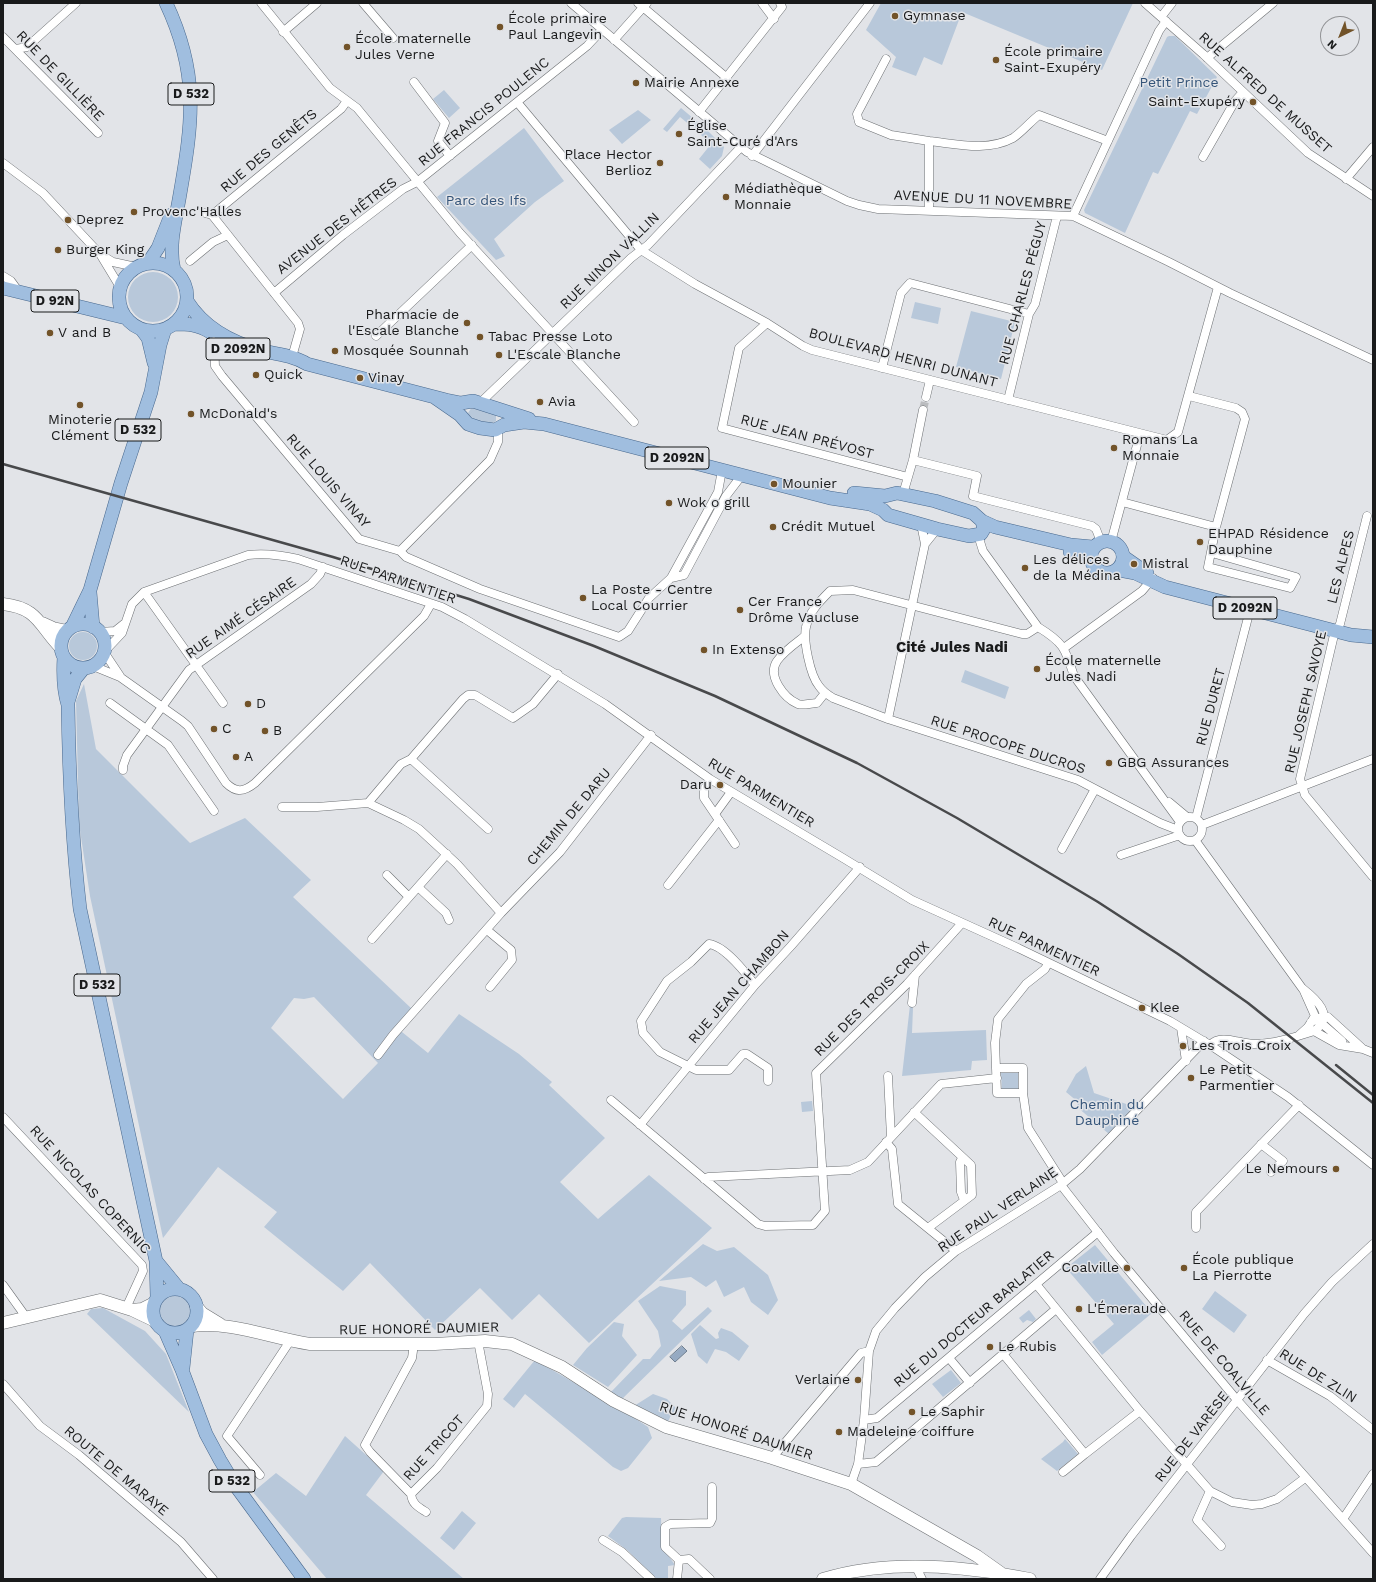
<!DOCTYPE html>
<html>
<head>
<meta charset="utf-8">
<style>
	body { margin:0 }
	#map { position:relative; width:1376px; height:1582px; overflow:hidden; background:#e2e4e8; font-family:"Work Sans",sans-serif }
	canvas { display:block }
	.frame { position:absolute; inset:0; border:4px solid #191a1b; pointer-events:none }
	.north { position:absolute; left:1320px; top:16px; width:40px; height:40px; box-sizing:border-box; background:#e2e4e8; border:1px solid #929396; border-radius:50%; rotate:223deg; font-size:11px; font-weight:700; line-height:16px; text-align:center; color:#191a1b }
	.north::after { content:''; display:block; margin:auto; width:14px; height:18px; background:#725329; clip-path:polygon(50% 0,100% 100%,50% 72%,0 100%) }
</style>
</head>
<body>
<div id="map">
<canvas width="1376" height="1582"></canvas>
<div class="frame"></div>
<div class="north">N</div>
</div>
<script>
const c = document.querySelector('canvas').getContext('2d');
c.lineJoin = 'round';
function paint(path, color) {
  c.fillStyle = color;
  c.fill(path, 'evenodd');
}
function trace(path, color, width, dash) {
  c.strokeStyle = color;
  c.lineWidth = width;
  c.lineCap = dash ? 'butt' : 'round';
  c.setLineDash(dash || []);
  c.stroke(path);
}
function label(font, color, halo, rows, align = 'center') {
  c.font = font + ' "Work Sans",sans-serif';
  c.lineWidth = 3;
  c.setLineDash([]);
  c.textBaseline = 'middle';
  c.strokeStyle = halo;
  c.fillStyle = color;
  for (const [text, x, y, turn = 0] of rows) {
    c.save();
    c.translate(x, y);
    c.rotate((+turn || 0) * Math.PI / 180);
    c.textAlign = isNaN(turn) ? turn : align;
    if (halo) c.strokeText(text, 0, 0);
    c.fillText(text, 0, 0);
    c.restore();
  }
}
const green = new Path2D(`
	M881,3H1133L1102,70L962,12L942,65L924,57L916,76L892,67L896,57L866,30Z
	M1169,36H1175L1217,77L1197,114L1190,111L1158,174L1153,172L1125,233L1085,213L1084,210L1167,37Z
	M444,90L460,108L449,118L433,99Z
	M681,108L700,124L696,130L680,117L667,132L663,129Z
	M638,110L651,120L622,144L609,130Z
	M524,128L564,181L535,202L494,239L505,256L496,260L437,197Z
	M705,128L724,147L722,156L710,169L699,159L711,144L701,135Z
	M128 297a25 25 0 1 1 50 0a25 25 0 1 1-50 0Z
	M915,302L941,308L938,324L911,318Z
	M971,311L1015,322L1001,379L956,367Z
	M472,407L496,415V421C489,426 471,422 468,413Z
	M69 646a14 14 0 1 1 28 0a14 14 0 1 1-28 0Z
	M965,670L1009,687L1005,699L961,682Z
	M84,684L96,749L190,843L245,818L311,880L293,897L412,1009L397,1028L428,1053L459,1014L519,1054L552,1082L549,1085L605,1138L560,1182L598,1219L649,1175L712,1228L589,1343L539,1294L512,1320L480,1288L435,1330L370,1263L343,1291L264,1227L277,1212L218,1167L163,1238L90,896L79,824L76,701ZM314,997L378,1063L343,1099L271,1028L294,998L304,999Z
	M910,1005L913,1008L912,1033L986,1030L987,1060L972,1061L971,1070L902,1076Z
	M1086,1066L1094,1093L1135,1107L1109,1134L1077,1107L1078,1102L1066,1092L1076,1074Z
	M1001,1073H1018V1090H1002Z
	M812,1101L813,1111L802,1112L801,1102Z
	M703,1244L717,1251L734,1247L768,1275L778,1300L768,1315L751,1302L744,1287L724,1297L716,1280L706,1287L691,1277L659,1281Z
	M1095,1245L1152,1313L1102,1355L1092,1342L1114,1324L1066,1268Z
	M660,1286L686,1291V1305L672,1321L682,1330L708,1307L712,1311L621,1400L610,1393L643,1359H650L661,1346L658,1331L638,1301Z
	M1215,1291L1247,1315L1234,1333L1202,1309Z
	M158 1311a17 17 0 1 1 34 0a17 17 0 1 1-34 0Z
	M103,1308L145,1331L166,1354L189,1412L87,1314L91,1309Z
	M1029,1310L1036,1319L1033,1322L1027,1320L1023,1323L1019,1318Z
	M614,1322L624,1324L622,1336L637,1355L608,1387L573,1365L587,1348Z
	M700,1325L716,1339L719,1338L718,1333L721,1328L732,1332L749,1346L739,1361L726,1352L715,1349L707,1364L698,1356L691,1334Z
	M535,1360L630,1415L648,1427L652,1438L628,1468L621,1471L613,1467L525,1394L514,1408L503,1399Z
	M951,1370L961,1383L943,1397L932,1384Z
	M653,1394L667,1399L680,1412V1417L671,1415L668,1422L634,1406Z
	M345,1436L384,1471L366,1495L464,1579H327L253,1492L276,1473L306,1496Z
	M1065,1439L1078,1454L1057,1471L1041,1459L1063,1442Z
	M462,1511L476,1523L454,1550L440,1538Z
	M626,1517L661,1518L662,1547L675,1565L668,1566V1579H657L627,1550L608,1536L622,1518Z`);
const water = new Path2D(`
	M682,1346L687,1351L675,1362L670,1357Z`);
const streetTunnel = new Path2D(`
	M923,410L926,397`);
const street = new Path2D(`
	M261,3L330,88L357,108L460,233L634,422
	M363,3L393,38
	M571,3L747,152L847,201L859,205L878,209L1073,216L1169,262L1230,293L1373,360
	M638,3L727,78
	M762,3L774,19
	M1145,3L1203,54L1308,153L1373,196
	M1161,17L1172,3
	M283,32L317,3
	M3,37L98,133
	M614,40L647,3
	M16,49L27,47L76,3
	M1207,58L1273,3
	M886,59L857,114L859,122L891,135L929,141V210
	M414,82L445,123L438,141L450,156
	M517,102L641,250L695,284L767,323L803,346L812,350L1167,440L1178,432L1218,287
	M699,112L782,7L780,3
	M929,141C957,144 987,152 1013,138C1022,132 1030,122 1039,115L1108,141
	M752,156L870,3
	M1203,157L1235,101L1243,92
	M3,163L43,193L100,254L120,287
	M1346,179L1373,147
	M205,213L212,215L341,109L347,101
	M212,215L298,323L300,329L292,357
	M1073,216L1159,31L1166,21
	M103,256L113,262L136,267
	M190,261L213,242L228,235
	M3,276L11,281L19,292
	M274,293L343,235L403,189L417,182L587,46L602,30
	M767,323L739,348L722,428L908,477
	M211,334L214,341L215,366L222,376L359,539L400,551L490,460L498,442V429
	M376,336L472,245
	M215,356L221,351L232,347
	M882,368L901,293L910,283L1029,314
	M1189,396L1236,408L1242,412L1245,419L1216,527L1208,567L1290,588L1296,577L1212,553
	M926,397L930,380
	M1008,400L1029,314L1035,304L1057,216
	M480,403L631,258L648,245L740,148
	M913,460L977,476L973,496L1092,526L1096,529L1101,542
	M903,494L913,460L923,410
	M1122,502L1216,527
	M1367,516L1340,624L1334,635L1300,779L1305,795L1373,877
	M978,535L983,551L1038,627C1064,643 1065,648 1074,676L1180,822
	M1111,542L1140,434
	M925,544L937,529
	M400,551L406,557L480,589L619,637L628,631L649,598L671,578L718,492L722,470
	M671,578L684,575L726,496L742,475
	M144,592L223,703
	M1038,627L1027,634H1022L853,590L830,591C819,602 809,612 806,627C803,640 810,675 819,686C823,692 828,695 833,698L888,719L1078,780L1160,823L1178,830
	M100,632L115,631L125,623
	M805,636C796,643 784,651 777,661C767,676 784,698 798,704C803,706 812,703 817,703L825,693
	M1064,648L1142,591L1153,578
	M105,651L122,633L132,604L144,592L248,555C266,553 281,555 298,559L442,607L465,619L605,704L710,779L843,858L912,900L1018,948L1170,1021L1210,1045L1288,1097L1373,1165
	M104,652L120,676
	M93,666L120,677L182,721L188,726L226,783C236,793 244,792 255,783L424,616L431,604
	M110,703L168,745L214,811
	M888,719L925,544L921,524
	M411,759L488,829
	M123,770V766L127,755L189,670L311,584L320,574L323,567
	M710,779L704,790V798L735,844
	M1169,802L1187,817
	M368,803L401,764L411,759L463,699L468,695H475L513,718L533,704L558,674
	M282,807H317L368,803L404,820L419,829L457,864L501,913
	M715,814L731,792
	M1178 829a12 12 0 1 1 24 0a12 12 0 1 1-24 0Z
	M1196,818L1252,602
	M1202,825L1373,759
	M1195,840L1302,988C1316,999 1336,1016 1314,1031
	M1062,849L1095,789
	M1121,855L1180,835
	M387,875L408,896
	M668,885L719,820
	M418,887L446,913L449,920
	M487,930L511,950L512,960L490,987
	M372,939L447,854
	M755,985C745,972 725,946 709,944L691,962L667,981L641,1021L643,1033L660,1052L696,1070H729L743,1054H747L768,1068V1081
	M912,1003L915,975
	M1319,1021L1342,1041
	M1311,1022L1324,1016L1328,1017L1362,1048
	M1181,1028L1186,1061
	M1299,1035L1308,1027L1315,1016L1303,989
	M1210,1045C1221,1033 1240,1044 1254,1044C1274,1044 1295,1037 1314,1031L1339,1045L1363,1049L1373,1053
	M378,1055L393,1035L501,913L560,852L651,735
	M996,1068L995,1043L998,1019L1026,984L1045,969L1048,963
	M996,1068H1023V1093H997Z
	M888,1076L891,1137
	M1023,1093L1028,1128L1063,1183
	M611,1100L758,1224L765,1226L813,1225L825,1211L816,1073L907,984L962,923
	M914,1112L971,1165L972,1195L928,1228
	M3,1117L142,1265L143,1271L126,1308
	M640,1125L755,985L791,946L860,867
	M886,1142L892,1149L898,1204L956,1251
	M1261,1144L1283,1161L1271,1172
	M962,1158L960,1162L961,1192L964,1200
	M704,1179L708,1177L850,1170L868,1162L941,1084L997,1078
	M1061,1185L1114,1253L1237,1400L1373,1553
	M1196,1228V1212L1299,1105
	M1036,1284L1140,1411L1210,1491L1232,1502L1252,1505L1262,1504L1277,1499L1305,1478
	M3,1285L26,1317
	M414,1344L412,1358L365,1445L370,1452L411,1494L437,1468L487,1406L488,1394L478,1341
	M1004,1355L1085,1454L1140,1411
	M949,1358L970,1383
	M1267,1360L1330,1396L1373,1430
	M3,1384L40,1426L79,1455L181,1542L213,1579
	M864,1420L877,1418L1098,1232
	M772,1458L861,1353L869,1351
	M858,1464L876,1462L1056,1309
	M1063,1472L1085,1454
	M260,1475L227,1436L290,1341
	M851,1484L858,1464L864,1420L869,1351L876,1331L895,1308L925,1277L956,1251L1061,1185L1080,1169L1204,1041
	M1210,1491L1197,1520L1221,1546
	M411,1494C412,1504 418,1507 426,1512
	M1343,1519L1373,1474
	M603,1540L622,1552L651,1579
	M679,1560L689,1559L710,1579
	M916,1567L922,1579
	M677,1579L679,1560L665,1547V1527L670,1524L710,1523L712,1519V1487
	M1100,1579L1131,1536L1304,1314L1332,1282L1373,1244`);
const secondary = new Path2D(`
	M3,604C39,608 39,626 61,648
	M42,623L53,628L67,631
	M196,1306L202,1313L220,1324
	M132,1310L142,1309L154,1303
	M3,1323L100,1300L132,1310L155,1321
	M192,1326C232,1321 270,1338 310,1344H435L485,1341L512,1344L562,1367L614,1401L666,1427L772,1458L851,1484L977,1556L1001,1573
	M823,1579C887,1559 965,1566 1030,1579`);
const primary = new Path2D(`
	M166,3C199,73 193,120 180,194C176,219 168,245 174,270
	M119 297a34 34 0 1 1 68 0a34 34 0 1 1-68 0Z
	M148,263L158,248L171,215
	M3,288L126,318
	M187,301C204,328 232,343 263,351C278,354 294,356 307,364L446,400L461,403L473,401L529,419
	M174,324C187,324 198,324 210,332
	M142,330L148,338L154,363
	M434,397L460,415L468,424L480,428L495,430L504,425L524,422L544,424L830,498L870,504L883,510L888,515L937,529L969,536L981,534L984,529L982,521
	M854,493L885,496L897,493L935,501L973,513L982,521L995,527L1071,545L1093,547
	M1091 557a16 16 0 1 1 32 0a16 16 0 1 1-32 0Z
	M1070,552L1081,554L1091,559
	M1124,557L1147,573
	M1119,570L1135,573L1165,587L1351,635L1373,637
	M90,592L93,627
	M61 646a22 22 0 1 1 44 0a22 22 0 1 1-44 0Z
	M72,627L90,590L121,483L151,392L160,345L165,329
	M64,657C63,673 63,689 68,705C69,773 72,841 80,909L156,1261L157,1297
	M68,702L75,679L84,668
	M156,1261L179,1289
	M153 1311a22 22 0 1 1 44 0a22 22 0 1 1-44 0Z
	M165,1331L182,1370L206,1434L220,1460L235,1485L304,1579
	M183,1368L187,1330`);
const rail = new Path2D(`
	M3,464L333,557L469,599L594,646L715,696L857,763L957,818L1098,902L1178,954L1248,1003L1373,1103
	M1336,1065L1373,1095`);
const markers = [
	[895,16,4,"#725329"],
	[500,27,4,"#725329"],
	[347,47,4,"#725329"],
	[996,60,4,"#725329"],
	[636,83,4,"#725329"],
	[1253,102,4,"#725329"],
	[679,134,4,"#725329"],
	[660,163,4,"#725329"],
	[726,197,4,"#725329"],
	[134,212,4,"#725329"],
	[68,220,4,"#725329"],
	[58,250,4,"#725329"],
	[467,323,4,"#725329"],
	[50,333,4,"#725329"],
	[480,337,4,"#725329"],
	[335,351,4,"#725329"],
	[499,355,4,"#725329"],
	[256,375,4,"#725329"],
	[360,378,4,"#725329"],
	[540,402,4,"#725329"],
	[80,405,4,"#725329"],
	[191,414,4,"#725329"],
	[1114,448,4,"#725329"],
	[774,484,4,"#725329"],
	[669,503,4,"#725329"],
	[773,527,4,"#725329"],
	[1200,542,4,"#725329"],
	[1134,564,4,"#725329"],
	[1025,568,4,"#725329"],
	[583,598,4,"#725329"],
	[740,610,4,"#725329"],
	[704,650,4,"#725329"],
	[1037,669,4,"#725329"],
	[248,704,4,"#725329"],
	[214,729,4,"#725329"],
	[265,731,4,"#725329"],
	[236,757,4,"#725329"],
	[1109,763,4,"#725329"],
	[720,785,4,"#725329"],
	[1142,1008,4,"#725329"],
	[1183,1046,4,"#725329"],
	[1191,1078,4,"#725329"],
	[1336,1169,4,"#725329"],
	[1127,1268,4,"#725329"],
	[1184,1268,4,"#725329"],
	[1079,1309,4,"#725329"],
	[990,1347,4,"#725329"],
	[858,1380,4,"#725329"],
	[912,1412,4,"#725329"],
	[839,1432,4,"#725329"]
];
const shields = [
	[191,94,46],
	[55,301,48],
	[238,349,64],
	[138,430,46],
	[677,458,64],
	[1245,608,64],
	[97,985,46],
	[232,1481,46]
];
const shieldNames = [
	["D 532",191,94],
	["D 92N",55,301],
	["D 2092N",238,349],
	["D 532",138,430],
	["D 2092N",677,458],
	["D 2092N",1245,608],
	["D 532",97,985],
	["D 532",232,1481]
];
const poiNames = [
	["Gymnase",903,16],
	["École primaire",508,19],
	["Paul Langevin",508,35],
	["École maternelle",355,39],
	["Jules Verne",355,55],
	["École primaire",1004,52],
	["Saint-Exupéry",1004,68],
	["Mairie Annexe",644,83],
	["Saint-Exupéry",1245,102,"right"],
	["Église",687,126],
	["Saint-Curé d'Ars",687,142],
	["Place Hector",652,155,"right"],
	["Berlioz",652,171,"right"],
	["Médiathèque",734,189],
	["Monnaie",734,205],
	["Provenc'Halles",142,212],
	["Deprez",76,220],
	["Burger King",66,250],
	["Pharmacie de",459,315,"right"],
	["l'Escale Blanche",459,331,"right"],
	["V and B",58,333],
	["Tabac Presse Loto",488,337],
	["Mosquée Sounnah",343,351],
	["L'Escale Blanche",507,355],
	["Quick",264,375],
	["Vinay",368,378],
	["Avia",548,402],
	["McDonald's",199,414],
	["Minoterie",80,420,"center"],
	["Clément",80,436,"center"],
	["Romans La",1122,440],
	["Monnaie",1122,456],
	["Mounier",782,484],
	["Wok o grill",677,503],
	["Crédit Mutuel",781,527],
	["EHPAD Résidence",1208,534],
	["Dauphine",1208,550],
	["Les délices",1033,560],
	["de la Médina",1033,576],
	["Mistral",1142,564],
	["La Poste - Centre",591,590],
	["Local Courrier",591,606],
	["Cer France",748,602],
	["Drôme Vaucluse",748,618],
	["In Extenso",712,650],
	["École maternelle",1045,661],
	["Jules Nadi",1045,677],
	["D",256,704],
	["C",222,729],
	["B",273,731],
	["A",244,757],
	["GBG Assurances",1117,763],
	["Daru",712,785,"right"],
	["Klee",1150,1008],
	["Les Trois Croix",1191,1046],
	["Le Petit",1199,1070],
	["Parmentier",1199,1086],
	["Le Nemours",1328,1169,"right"],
	["École publique",1192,1260],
	["La Pierrotte",1192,1276],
	["Coalville",1119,1268,"right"],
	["L'Émeraude",1087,1309],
	["Le Rubis",998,1347],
	["Verlaine",850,1380,"right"],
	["Le Saphir",920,1412],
	["Madeleine coiffure",847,1432]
];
const streetNames = [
	["RUE DE GILLIÈRE",60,76,46],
	["RUE ALFRED DE MUSSET",1265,93,42],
	["RUE FRANCIS POULENC",484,112,-39],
	["RUE DES GENÊTS",269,151,-40],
	["AVENUE DU 11 NOVEMBRE",983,200,3],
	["AVENUE DES HÊTRES",337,226,-38],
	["RUE NINON VALLIN",610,261,-44],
	["RUE CHARLES PÉGUY",1023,293,-75],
	["BOULEVARD HENRI DUNANT",903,358,15],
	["RUE JEAN PRÉVOST",807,437,15],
	["RUE LOUIS VINAY",328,481,49],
	["LES ALPES",1341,567,-76],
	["RUE PARMENTIER",398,580,19],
	["RUE AIMÉ CÉSAIRE",241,618,-35],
	["RUE JOSEPH SAVOYE",1306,702,-77],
	["RUE DURET",1211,707,-75],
	["RUE PROCOPE DUCROS",1008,745,18],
	["RUE PARMENTIER",761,793,31],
	["CHEMIN DE DARU",569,817,-50],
	["RUE PARMENTIER",1044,947,25],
	["RUE JEAN CHAMBON",739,987,-49],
	["RUE DES TROIS-CROIX",872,999,-45],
	["RUE NICOLAS COPERNIC",90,1190,47],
	["RUE PAUL VERLAINE",998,1210,-34],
	["RUE DU DOCTEUR BARLATIER",974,1319,-40],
	["RUE HONORÉ DAUMIER",419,1329,-1],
	["RUE DE COALVILLE",1224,1363,50],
	["RUE DE ZLIN",1318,1376,32],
	["RUE HONORÉ DAUMIER",736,1431,18],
	["RUE DE VARÈSE",1192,1437,-52],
	["RUE TRICOT",434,1448,-48],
	["ROUTE DE MARAYE",116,1471,40]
];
const parkNames = [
	["Petit Prince",1179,83],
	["Parc des Ifs",486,201],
	["Chemin du",1107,1105],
	["Dauphiné",1107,1121]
];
const neighbourhoodNames = [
	["Cité Jules Nadi",952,648]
];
paint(green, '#b8c8da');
paint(water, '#96aac2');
trace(water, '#707f90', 1);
trace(streetTunnel, '#babcbf', 8, [8, 4]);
trace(street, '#6d7073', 9);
trace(secondary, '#6d7073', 13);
trace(primary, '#48688d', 14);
trace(street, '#fff', 8);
trace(secondary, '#fff', 12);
trace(primary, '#a0bedf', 13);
trace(rail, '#48494b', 2.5);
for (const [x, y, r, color] of markers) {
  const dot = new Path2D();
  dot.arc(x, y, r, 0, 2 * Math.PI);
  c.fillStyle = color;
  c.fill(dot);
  trace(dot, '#e2e4e8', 1.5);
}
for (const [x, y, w] of shields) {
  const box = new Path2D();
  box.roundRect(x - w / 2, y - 11, w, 22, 3);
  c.fillStyle = '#e2e4e8';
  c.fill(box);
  trace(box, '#191a1b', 1);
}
label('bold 13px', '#191a1b', null, shieldNames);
label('14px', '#191a1b', '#e2e4e8', poiNames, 'left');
label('14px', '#191a1b', '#e2e4e8', streetNames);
label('14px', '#345479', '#e2e4e8', parkNames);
label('bold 15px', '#191a1b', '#e2e4e8', neighbourhoodNames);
</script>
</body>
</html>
